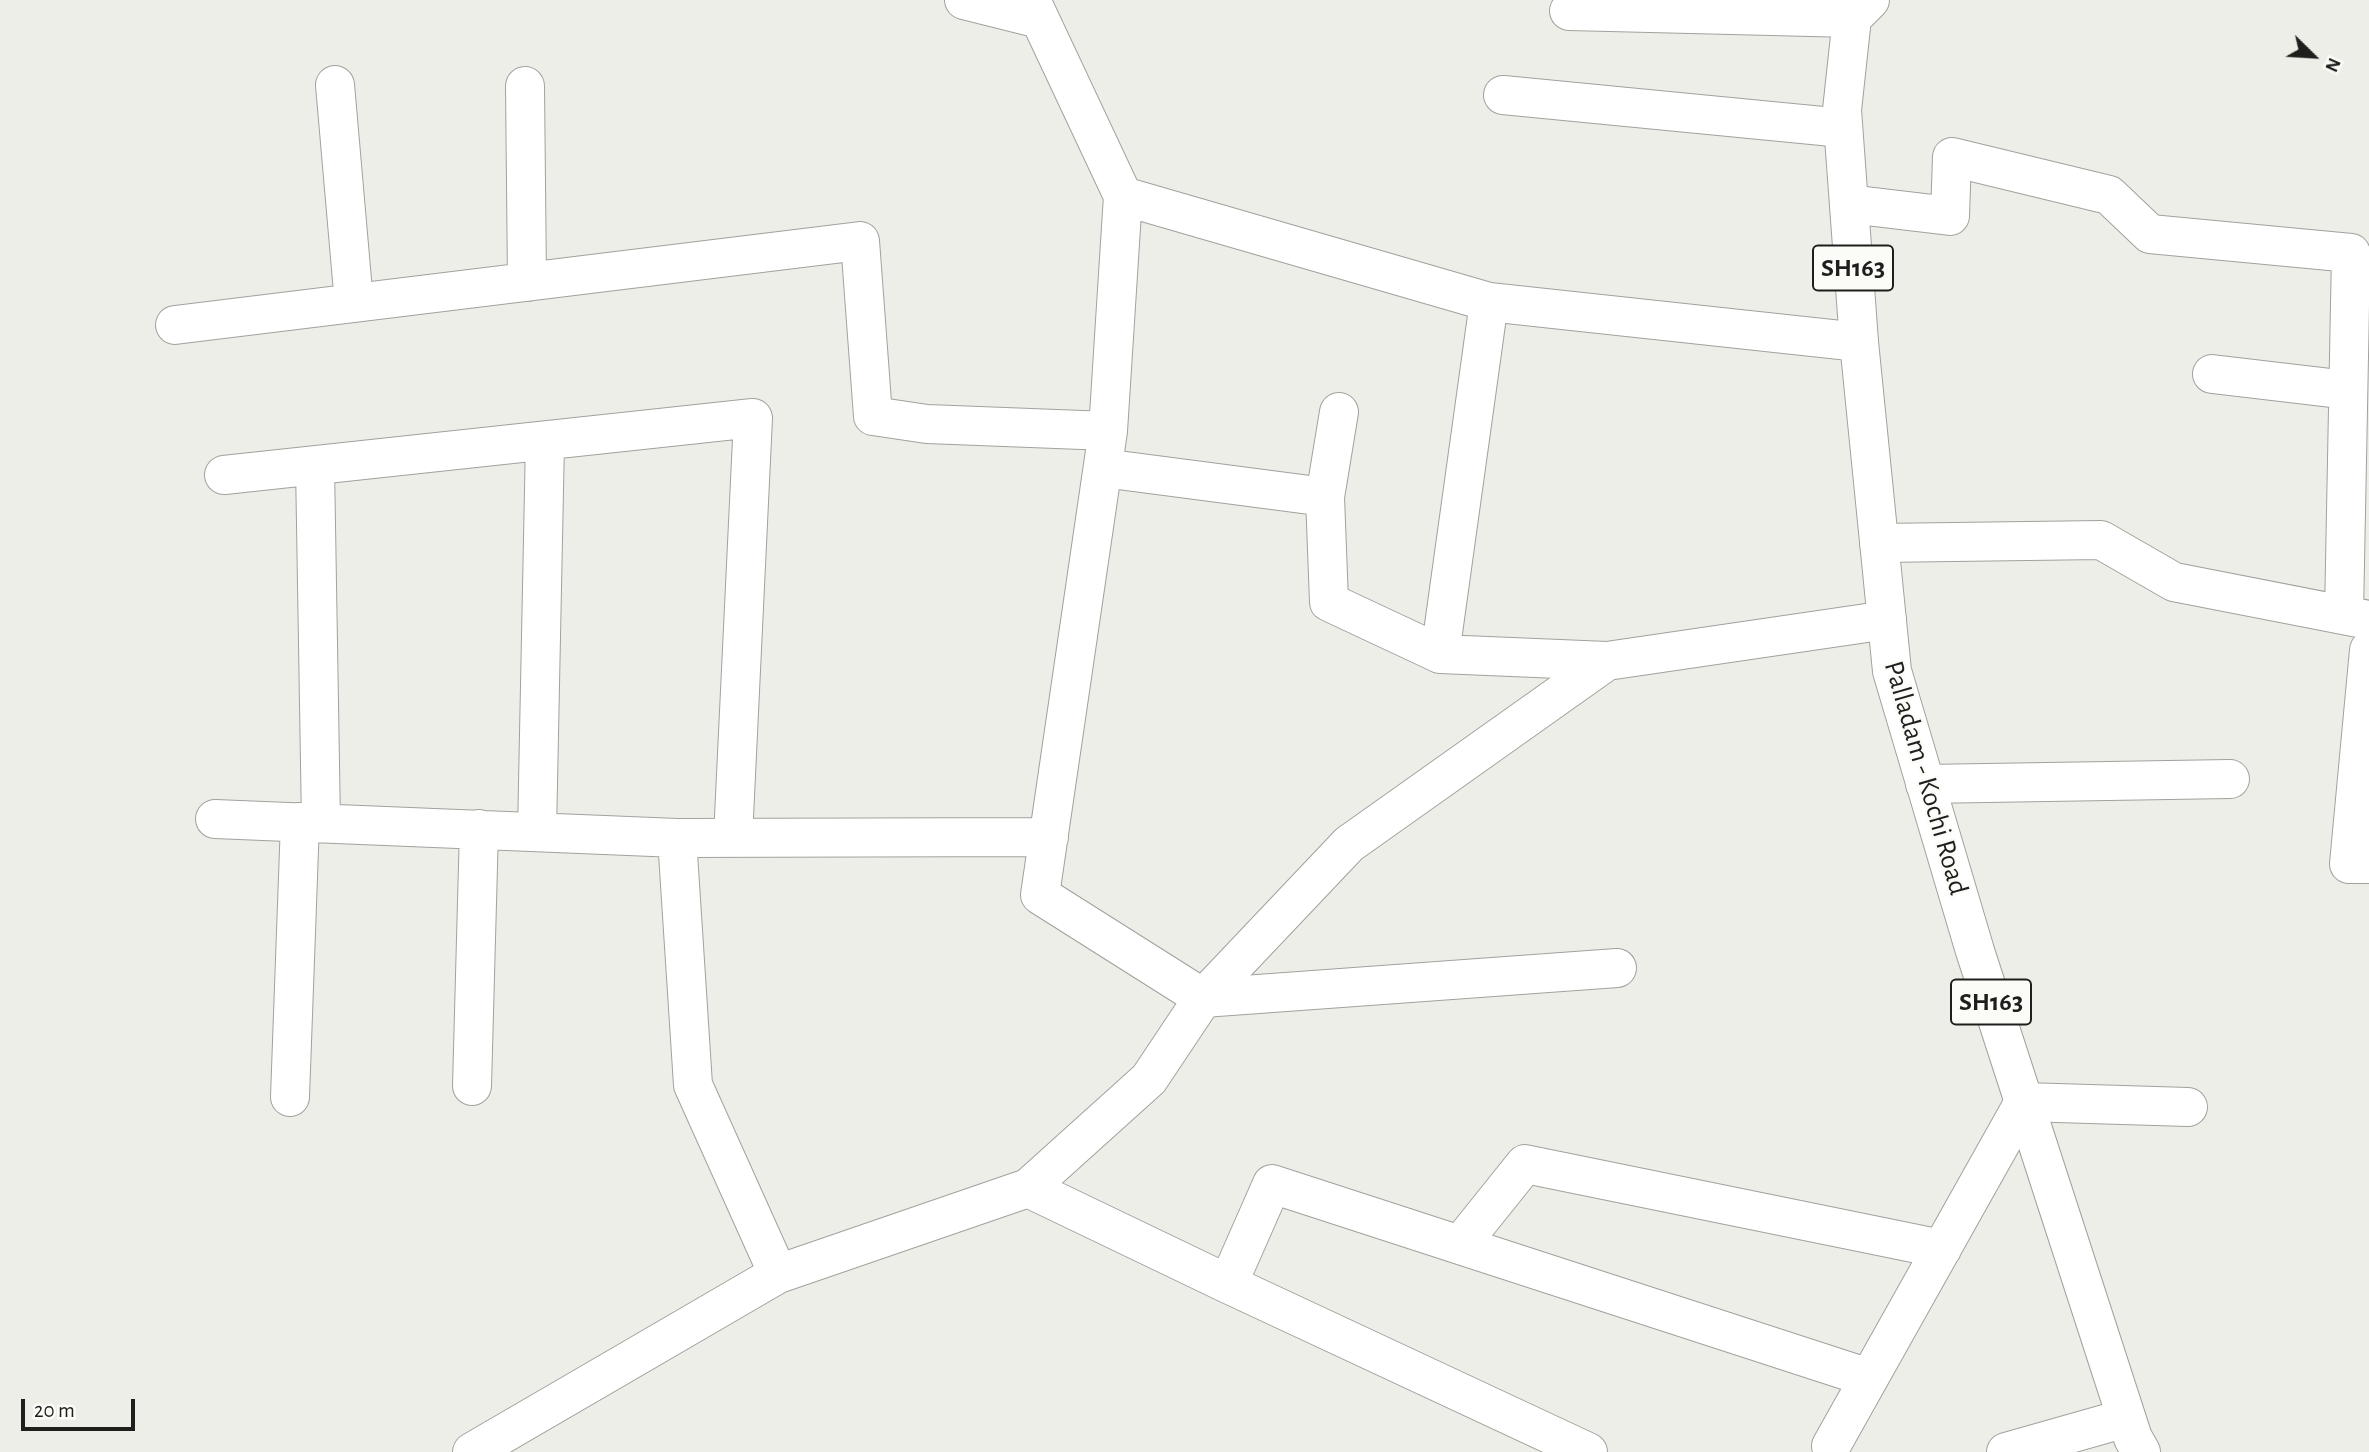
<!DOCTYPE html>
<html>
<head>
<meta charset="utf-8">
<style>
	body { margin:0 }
	#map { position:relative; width:2369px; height:1452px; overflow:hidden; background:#eeeee9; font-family:"Alegreya Sans",sans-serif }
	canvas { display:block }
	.north { position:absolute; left:2278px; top:21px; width:70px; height:70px; -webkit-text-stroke:5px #fbfbf7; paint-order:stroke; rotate:114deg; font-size:19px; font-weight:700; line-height:28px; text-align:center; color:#1e1e1d }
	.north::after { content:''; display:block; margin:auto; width:24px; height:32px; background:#1e1e1d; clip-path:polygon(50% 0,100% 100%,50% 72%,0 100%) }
	.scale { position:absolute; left:21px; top:1399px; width:114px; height:32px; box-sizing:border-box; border:4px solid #1e1e1d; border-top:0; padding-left:9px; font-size:21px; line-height:24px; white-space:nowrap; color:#1e1e1d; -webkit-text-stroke:5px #fbfbf7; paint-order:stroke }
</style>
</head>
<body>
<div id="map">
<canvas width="2369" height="1452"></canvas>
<div class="north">N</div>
<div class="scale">20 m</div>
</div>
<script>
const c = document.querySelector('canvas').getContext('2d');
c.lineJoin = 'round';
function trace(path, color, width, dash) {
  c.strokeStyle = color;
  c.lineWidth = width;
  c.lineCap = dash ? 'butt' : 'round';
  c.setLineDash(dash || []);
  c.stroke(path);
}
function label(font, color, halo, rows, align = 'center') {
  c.font = font + ' "Alegreya Sans",sans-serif';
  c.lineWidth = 5;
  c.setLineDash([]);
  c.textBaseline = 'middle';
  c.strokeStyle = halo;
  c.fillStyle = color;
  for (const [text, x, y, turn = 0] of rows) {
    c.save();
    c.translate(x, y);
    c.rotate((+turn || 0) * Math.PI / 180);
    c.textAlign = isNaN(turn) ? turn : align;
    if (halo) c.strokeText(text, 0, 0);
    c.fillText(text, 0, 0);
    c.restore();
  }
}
const minor = new Path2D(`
	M964,0L1040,19
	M1031,0L1123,196L1108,431L1040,895L1203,998L1617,968
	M1569,11L1852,18L1834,0
	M335,85L354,303
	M525,86L527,282
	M1503,95L1843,128
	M1123,196L1489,302L1859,342
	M1849,204L1950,216L1952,157L2109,195L2150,234L2351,253L2344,615
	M1489,302L1440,654L1607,661
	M175,325L860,241L873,416L927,424L1108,431
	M2212,374L2348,390
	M315,465L321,823
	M1103,468L1325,497L1339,412
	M224,475L753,418L733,838
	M1325,497L1329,602L1440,654
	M1879,543L2101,540L2174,582L2369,620
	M2369,650L2349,864H2369
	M1925,784L2230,779
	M215,819L677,838
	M537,832L545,441
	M472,1086L479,829
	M290,1097L300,822
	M1028,1188L1228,1284L1588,1452
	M1460,1245L1525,1164L1942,1249
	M778,1274L693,1085L677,838L1049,837
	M1228,1284L1272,1184L1869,1378
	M1831,1446L2024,1102L2188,1107
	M2006,1452L2126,1418`);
const tertiary = new Path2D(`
	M472,1452L778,1274L1028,1188L1149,1079L1203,998L1349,844L1607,661L1887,620`);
const primary = new Path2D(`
	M1870,0L1852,18L1842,110L1859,342L1892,671L1975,951L2133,1438L2141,1452`);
const shields = [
	[1853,268,80],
	[1991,1002,80]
];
const shieldNames = [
	["SH163",1853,268],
	["SH163",1991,1002]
];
const streetNames = [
	["Palladam - Kochi Road",1926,778,74]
];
trace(minor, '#a2a19d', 40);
trace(tertiary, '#a2a19d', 40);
trace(primary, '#a2a19d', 40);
trace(minor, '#fff', 38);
trace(tertiary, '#fff', 38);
trace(primary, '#fff', 38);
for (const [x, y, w] of shields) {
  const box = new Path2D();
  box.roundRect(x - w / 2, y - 22.5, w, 45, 5);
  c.fillStyle = '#fbfbf7';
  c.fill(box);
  trace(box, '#1e1e1d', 2);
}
label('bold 26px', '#1e1e1d', null, shieldNames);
label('28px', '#1e1e1d', '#fbfbf7', streetNames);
</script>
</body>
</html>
